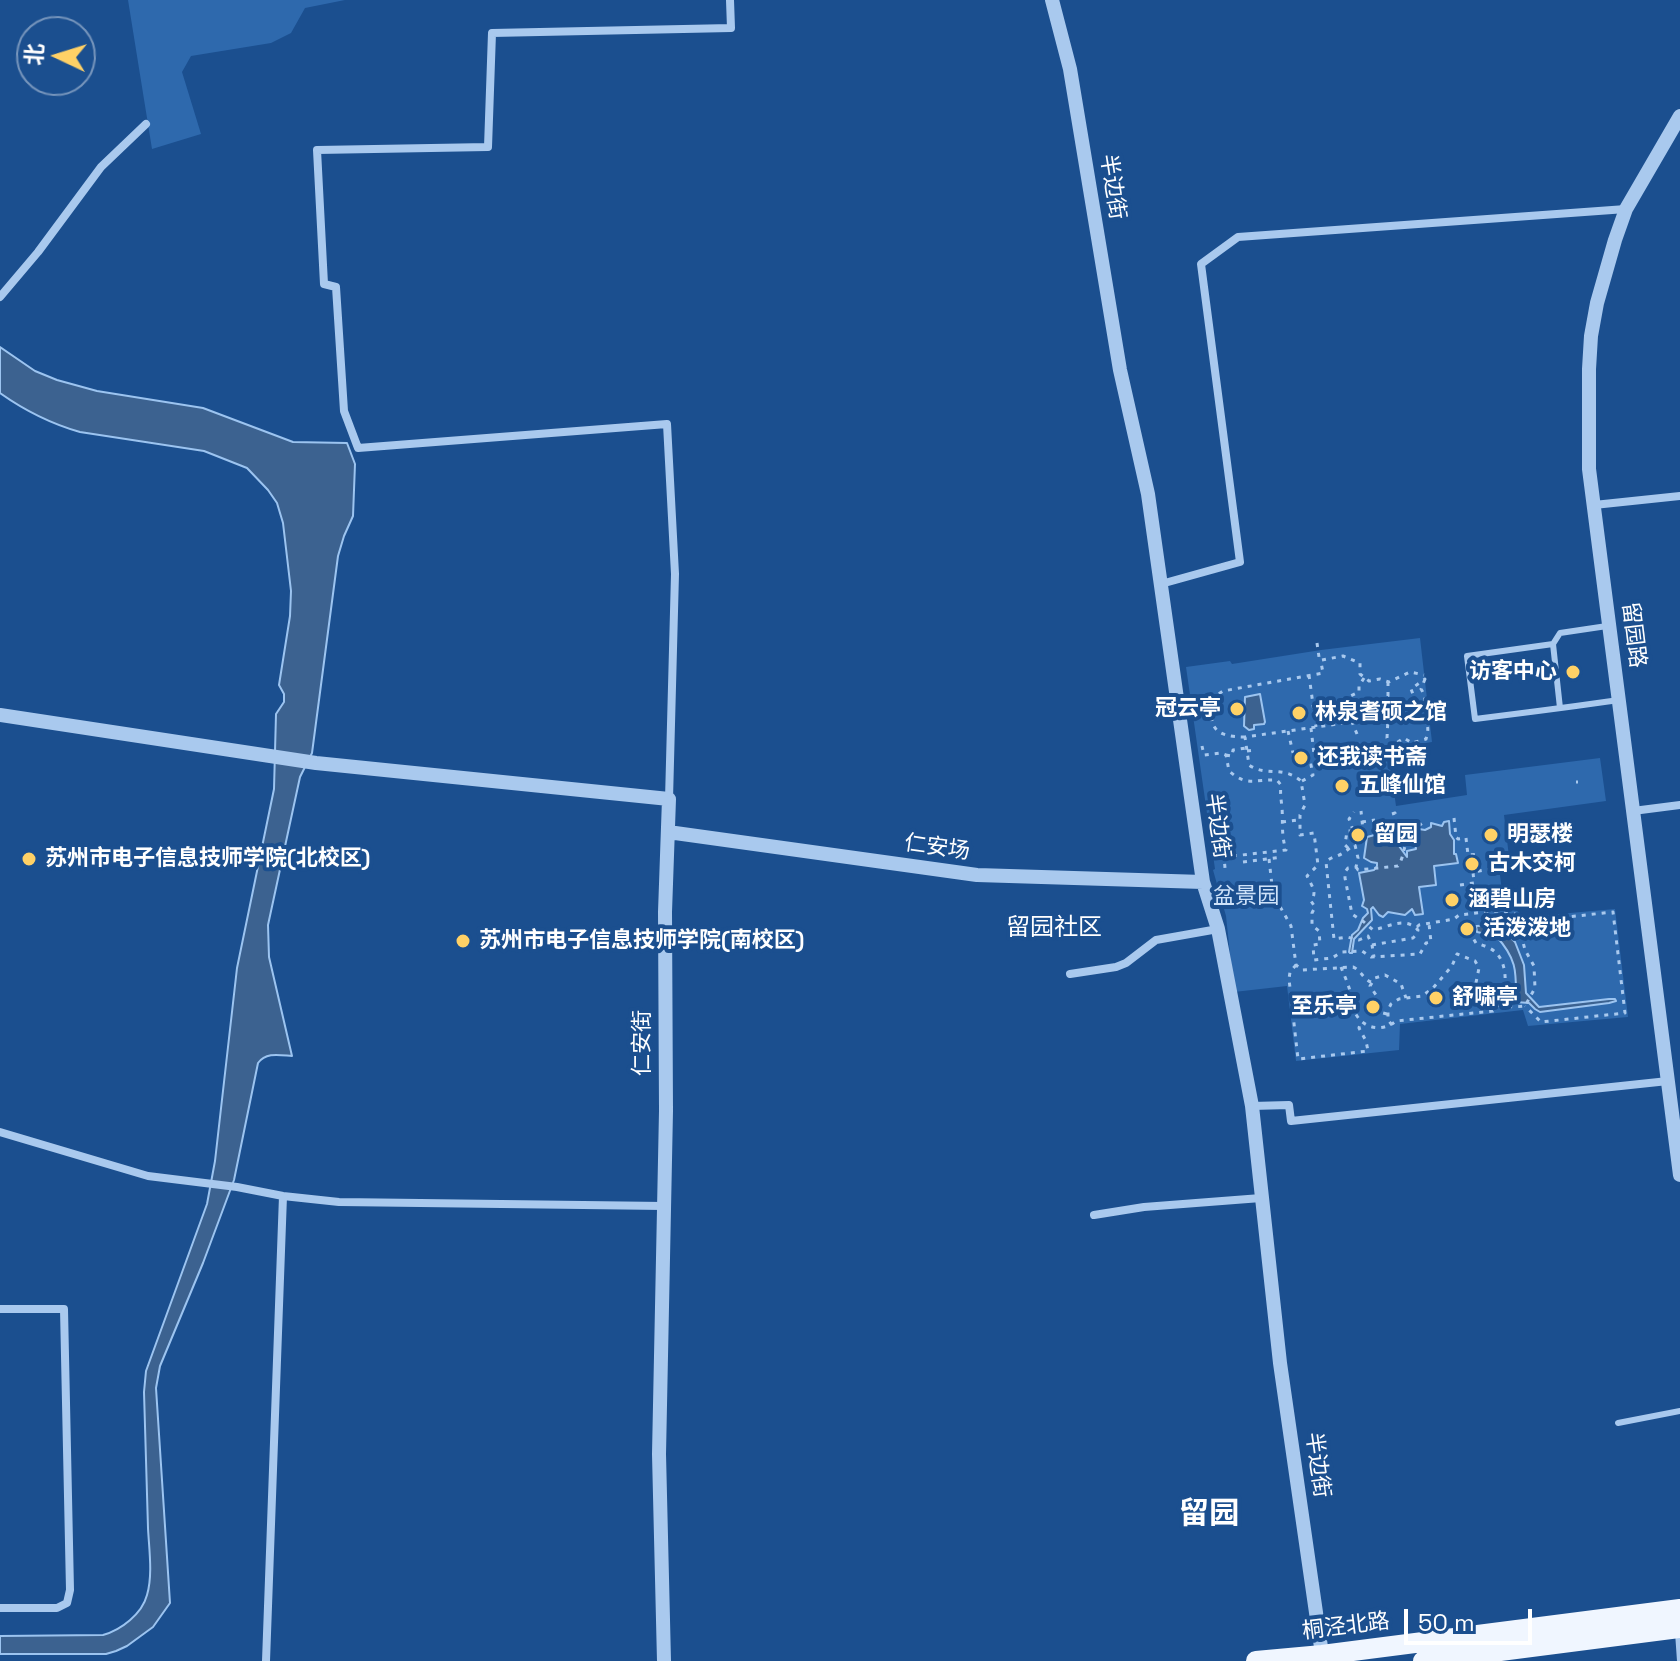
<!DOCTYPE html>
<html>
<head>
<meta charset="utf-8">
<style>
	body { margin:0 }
	#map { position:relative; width:1680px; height:1661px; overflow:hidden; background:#1b4f8f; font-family:"Space Grotesk","Noto Sans SC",sans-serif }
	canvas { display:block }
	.north { position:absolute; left:16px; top:16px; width:80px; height:80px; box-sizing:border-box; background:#1b4f8f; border:2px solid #7695bc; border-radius:50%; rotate:274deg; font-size:22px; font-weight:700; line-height:32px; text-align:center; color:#fff }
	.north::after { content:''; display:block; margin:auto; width:28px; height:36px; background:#ffd166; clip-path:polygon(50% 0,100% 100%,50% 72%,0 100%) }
	.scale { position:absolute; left:1404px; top:1609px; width:128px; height:36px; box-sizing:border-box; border:4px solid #fff; border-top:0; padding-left:10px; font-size:24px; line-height:28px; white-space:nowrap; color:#fff; -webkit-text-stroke:6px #1b4f8f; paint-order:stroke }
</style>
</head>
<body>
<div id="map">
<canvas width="1680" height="1661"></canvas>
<div class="north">北</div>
<div class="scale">50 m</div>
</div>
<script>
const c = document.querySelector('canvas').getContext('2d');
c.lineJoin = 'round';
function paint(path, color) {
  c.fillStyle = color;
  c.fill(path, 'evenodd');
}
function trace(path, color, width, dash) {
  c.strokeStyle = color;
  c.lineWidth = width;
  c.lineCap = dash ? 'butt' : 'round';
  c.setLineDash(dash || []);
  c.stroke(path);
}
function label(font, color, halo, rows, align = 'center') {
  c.font = font + ' "Space Grotesk","Noto Sans SC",sans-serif';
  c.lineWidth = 8;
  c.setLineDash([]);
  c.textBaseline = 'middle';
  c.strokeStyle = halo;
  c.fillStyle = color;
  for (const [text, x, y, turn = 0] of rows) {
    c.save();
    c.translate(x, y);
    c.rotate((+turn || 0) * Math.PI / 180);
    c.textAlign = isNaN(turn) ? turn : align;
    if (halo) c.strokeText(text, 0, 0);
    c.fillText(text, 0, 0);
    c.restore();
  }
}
const green = new Path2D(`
	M128,0H345L305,8L291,33L271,43L191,56L182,72L201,134L152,149Z
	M1420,638L1432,742L1388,749L1396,806L1467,795L1465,775L1600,758L1606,801L1504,815L1510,865L1499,867L1504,908L1517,911L1525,917L1615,909L1628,1017L1528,1026L1523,1010L1400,1024L1399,1050L1296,1061L1287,986L1234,992L1226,916L1213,870L1215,869L1186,667L1230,661L1232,664L1321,650Z`);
const water = new Path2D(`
	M0,347L35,371L57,380L97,391L203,408L293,442L347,443L355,464L353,516L344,536L338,556L312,753L300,777L268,925L269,957L292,1056C279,1055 266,1052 258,1063L234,1180L203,1263L160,1366L156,1388L170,1603L153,1627L127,1646L116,1651L106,1654H0V1636L103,1635C121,1630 142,1614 147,1595C153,1575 149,1549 148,1528C147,1482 145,1437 144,1392L146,1371L207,1204L215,1161L237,968L274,789L276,714L284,702V694L279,685L290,616L291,591L283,523L277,503L268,490L247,468L204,451L80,432C52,424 24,410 0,393Z
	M1260,694L1265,722L1264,724L1254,725V729L1249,730L1244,726L1245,697Z
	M1449,821L1450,834L1454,840V854H1456L1458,863L1434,866L1436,885L1419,887L1423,914L1415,915L1412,909L1405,915L1388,912L1383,917L1379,915L1373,907L1371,909L1372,920L1354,939L1352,953H1350L1349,952L1352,935L1358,930L1363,918L1368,913L1367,909L1362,906L1364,900L1359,873L1374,870L1377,866V863L1371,862L1364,858L1367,837L1382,833L1383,827L1389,830L1392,834L1399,832V846L1407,857V851L1416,849L1414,837H1417L1416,833L1419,832V829L1425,830L1431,827V823L1442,826L1444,822Z
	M1498,925L1515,942L1524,965L1526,993L1539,1007L1609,999H1615L1616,1001L1609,1003L1540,1012L1535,1009L1529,1003L1516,1002C1516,973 1518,960 1496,936L1477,932L1476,926Z`);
const path = new Path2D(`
	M1317,643L1319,657
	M1322,660L1343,656L1360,663V674L1369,681L1380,679L1389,682L1410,672L1424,675
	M1309,675L1316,727
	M1364,678L1359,686V692L1346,698L1350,710L1365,717L1381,712L1391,714
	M1425,679L1421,689C1429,701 1422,706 1425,717C1428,728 1429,728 1426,739L1412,743L1404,738L1392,746L1387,738L1388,718L1398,708L1412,704L1414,697L1411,689Z
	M1330,700L1347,703
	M1383,712L1380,703L1388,696V681
	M1311,728L1314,754L1323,753L1324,760L1360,755L1358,743
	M1288,731L1293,753
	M1357,734L1352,722L1245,737L1249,765C1266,777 1283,765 1301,781L1305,805L1300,815V835L1314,833L1318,865L1307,876C1311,885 1318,892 1311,901L1315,907L1312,913V925L1319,931L1320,944L1313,945L1314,960L1332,958L1342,952L1362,951L1371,957L1420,954L1426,943L1431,942L1429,924
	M1245,737C1214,737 1207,727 1214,697L1223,691L1323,673L1321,662
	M1202,746L1204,755L1221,753L1226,755L1229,771C1247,787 1255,779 1277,780L1281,785C1280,793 1281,799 1282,807C1283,822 1281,835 1286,850L1224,857L1225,868
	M1247,751L1255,750
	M1226,755L1232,756L1233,750L1246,748
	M1302,781L1313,775L1311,765L1325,764L1324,760
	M1576,782H1578
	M1392,814L1395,813L1396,821H1398
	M1454,818L1456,837L1458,839L1466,838L1468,855L1479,854
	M1282,822L1298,820
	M1362,822L1375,820
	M1353,830L1349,819L1354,812
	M1348,848L1345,845L1347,831L1363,830L1361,811
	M1269,859L1273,894L1291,926L1296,965L1302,970L1353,967C1361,970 1363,979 1371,982
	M1243,862L1282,857
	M1356,867L1358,870L1398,866C1405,856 1403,844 1410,834C1413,828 1421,825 1425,821
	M1460,885L1474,883L1473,872L1497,868
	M1417,927L1419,925L1454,919L1459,915C1474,914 1499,908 1512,913C1520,915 1523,920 1530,921L1613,912L1625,1013L1541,1022L1525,1006
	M1372,945L1413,938L1417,934L1418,930C1405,916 1389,927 1373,930L1364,922L1352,914L1345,878V872L1348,868L1356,867L1358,858L1355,845C1350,847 1347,851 1343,853C1337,857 1330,857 1326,862L1334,939L1347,937L1359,940L1368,936L1372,945L1374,957
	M1296,965L1290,972L1289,979L1298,1059L1368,1051L1366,1041L1359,1028L1361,1021
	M1341,967C1344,975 1348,983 1350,991C1353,999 1352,1009 1357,1016C1366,1030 1384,1031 1396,1021L1493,1011C1508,999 1510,963 1494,951C1489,947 1482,945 1476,943L1473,938
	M1387,1014L1376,1011L1372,1000L1376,995L1370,986L1375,978L1385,975L1401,984L1406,998
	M1392,1025L1388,1020V1010L1391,1004L1399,999L1422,996L1433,988L1452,966L1457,954L1475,961L1479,968L1472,1002L1514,1007L1525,1006L1535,988L1534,966L1525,950L1523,942L1532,920`);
const service = new Path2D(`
	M1553,644L1560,633L1607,626
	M1560,708L1553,644L1467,656L1475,719C1523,713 1571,707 1619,700
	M1618,1423L1680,1411
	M1678,1632L1680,1661`);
const minor = new Path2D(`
	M0,297L38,252L101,167L146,124
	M1594,505L1680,496
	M1161,584L1240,562L1201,264L1238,237L1626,209
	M669,799L675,574L667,424L358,448L344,411L336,287L324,284L317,150L488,147L492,33L731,28L730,0
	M1633,811L1680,805
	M1070,974L1116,967L1126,963L1156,940L1218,929
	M1252,1106L1289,1105L1291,1121L1668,1081
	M0,1132L148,1176L237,1187L283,1196L339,1202L664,1206
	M1094,1215L1144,1207L1261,1198
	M0,1309H64L70,1590L67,1603L57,1608H0
	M266,1661L283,1196`);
const tertiary = new Path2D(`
	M1052,0L1070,69L1120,370L1148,494L1203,882L1218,929L1252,1106L1280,1363L1323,1661
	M1680,116L1626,209L1615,240L1597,303L1591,336L1589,369V469L1680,1175
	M0,715L316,763L669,799L665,912L666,1111L659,1454L664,1661
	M668,832L977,875L1203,882`);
const primary = new Path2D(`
	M1256,1661L1322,1655L1680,1609
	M1423,1661L1680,1628`);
const markers = [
	[1573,672,8,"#ffd166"],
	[1237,709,8,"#ffd166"],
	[1299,713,8,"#ffd166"],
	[1301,758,8,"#ffd166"],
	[1342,786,8,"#ffd166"],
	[1358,835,8,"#ffd166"],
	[1491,835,8,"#ffd166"],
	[29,859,8,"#ffd166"],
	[1472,864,8,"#ffd166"],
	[1452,900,8,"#ffd166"],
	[1467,929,8,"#ffd166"],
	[463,941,8,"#ffd166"],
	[1436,998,8,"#ffd166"],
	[1373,1007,8,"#ffd166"]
];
const streetNames = [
	["半边街",1112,187,81],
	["留园路",1633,635,83],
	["半边街",1217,826,82],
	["仁安场",937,848,8],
	["仁安街",643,1043,-90],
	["半边街",1317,1465,82],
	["桐泾北路",1346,1627,-7]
];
const poiNames = [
	["访客中心",1557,672,"right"],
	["冠云亭",1221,709,"right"],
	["林泉耆硕之馆",1315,713],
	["还我读书斋",1317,758],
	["五峰仙馆",1358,786],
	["留园",1374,835],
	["明瑟楼",1507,835],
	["苏州市电子信息技师学院(北校区)",45,859],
	["古木交柯",1488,864],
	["涵碧山房",1468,900],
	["活泼泼地",1483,929],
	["苏州市电子信息技师学院(南校区)",479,941],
	["舒啸亭",1452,998],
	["至乐亭",1357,1007,"right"]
];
const parkNames = [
	["盆景园",1246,897]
];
const neighbourhoodNames = [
	["留园社区",1054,928]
];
const districtNames = [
	["留园",1209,1515]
];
paint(green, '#2e69ad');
paint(water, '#3c6290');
trace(water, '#9cc4f0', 2);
trace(path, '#a9c9ee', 3, [4, 6]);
trace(service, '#a9c9ee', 6);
trace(minor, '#a9c9ee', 8);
trace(tertiary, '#a9c9ee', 14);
trace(primary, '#f0f6ff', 20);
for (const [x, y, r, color] of markers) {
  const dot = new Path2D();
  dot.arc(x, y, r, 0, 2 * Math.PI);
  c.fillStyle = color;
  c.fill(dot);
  trace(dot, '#1b4f8f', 3);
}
label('22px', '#fff', '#1b4f8f', streetNames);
label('bold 22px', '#fff', '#1b4f8f', poiNames, 'left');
label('22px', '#cfe3fa', '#1b4f8f', parkNames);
label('24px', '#fff', '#1b4f8f', neighbourhoodNames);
label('bold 30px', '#fff', '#1b4f8f', districtNames);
</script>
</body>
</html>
